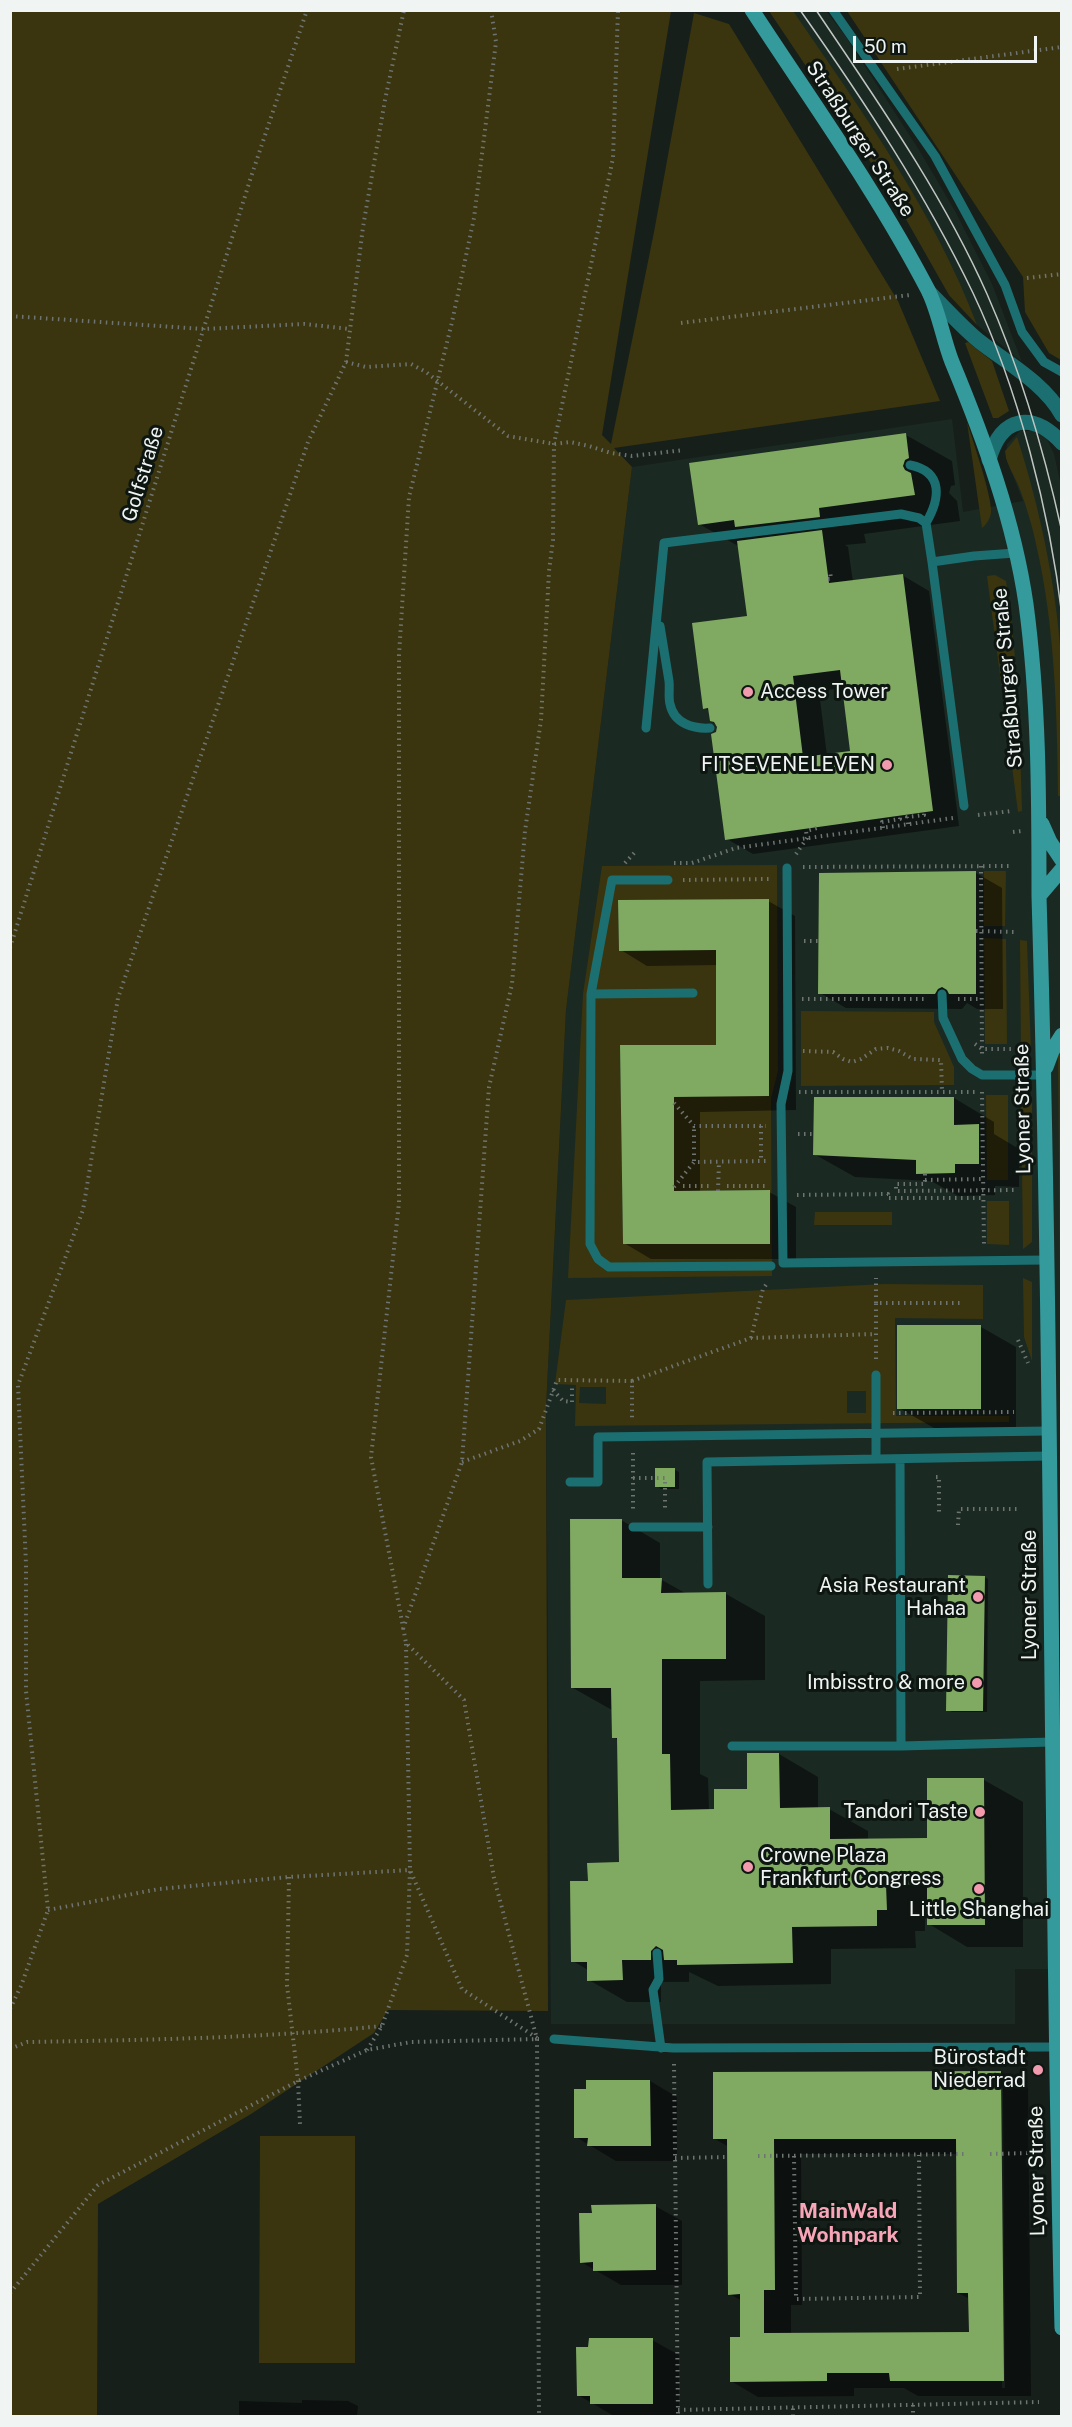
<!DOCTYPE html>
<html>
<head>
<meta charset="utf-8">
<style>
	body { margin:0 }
	#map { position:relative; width:1072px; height:2427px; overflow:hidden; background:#171f1b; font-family:"Public Sans",sans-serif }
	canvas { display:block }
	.frame { position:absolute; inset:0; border:12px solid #f0f5f3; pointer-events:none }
	.scale { position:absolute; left:853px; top:36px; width:184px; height:27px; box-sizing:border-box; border:3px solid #f0f5f3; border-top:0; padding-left:8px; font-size:18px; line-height:21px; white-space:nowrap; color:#f0f5f3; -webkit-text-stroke:4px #0e1612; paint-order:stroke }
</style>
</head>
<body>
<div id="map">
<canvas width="1072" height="2427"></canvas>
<div class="frame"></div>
<div class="scale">50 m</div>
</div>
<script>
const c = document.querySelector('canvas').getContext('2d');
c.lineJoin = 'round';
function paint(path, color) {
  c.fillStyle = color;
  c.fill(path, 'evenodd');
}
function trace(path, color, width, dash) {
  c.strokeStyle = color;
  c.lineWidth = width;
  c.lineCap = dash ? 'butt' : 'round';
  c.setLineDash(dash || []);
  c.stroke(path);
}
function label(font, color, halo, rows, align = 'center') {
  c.font = font + ' "Public Sans",sans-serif';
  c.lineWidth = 6;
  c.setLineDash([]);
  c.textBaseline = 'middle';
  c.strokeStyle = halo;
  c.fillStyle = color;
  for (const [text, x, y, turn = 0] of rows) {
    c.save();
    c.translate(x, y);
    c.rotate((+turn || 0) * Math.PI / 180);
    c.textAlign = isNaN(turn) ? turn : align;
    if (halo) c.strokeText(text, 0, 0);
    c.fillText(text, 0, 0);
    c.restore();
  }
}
const built = new Path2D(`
	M769,11H826L846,37L919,150L955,211L992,284L1022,362L977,325L949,295L890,191Z
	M952,419L963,512L1023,501L1006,458L1007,444L1020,431H1034L1046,437L1054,454L1062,490L1061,1969H1015V2024H551L546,1407L566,1010L632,467Z`);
const green = new Path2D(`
	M11,10L671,11L602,435L611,444L654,232L694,13L729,24L898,301L940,401L614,448L632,467L566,1010L546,1407L548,2011L388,2010L374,2033L251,2114L98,2204L97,2416H10Z
	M769,11H793C861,110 934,211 977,325L949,295L890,191Z
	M847,11H1061V360L1049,353L1025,312L1023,277Z
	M968,342L992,361L1009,411L998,418H993L965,343Z
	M967,422C972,438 993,499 991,513C990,519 986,525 982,528Z
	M1017,437C1041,511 1059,598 1062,676C1063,716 1062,756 1061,796H1058C1057,712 1055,626 1036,544C1032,525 1026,505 1019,487C1015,477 1009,468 1006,458L1005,451Z
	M995,575L1006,581C1018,658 1020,734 1022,811L1018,812L987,576Z
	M777,865L778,1071L771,1099L772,1276L568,1278L583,994L602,866ZM768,899L769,1095L674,1097V1191L770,1190V1244H623L620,1046L716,1045V950L619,951L618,901Z
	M984,871H1006L1005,926H984Z
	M984,938L1006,939L1007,1044H985Z
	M1020,940L1027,941L1031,1052H1021Z
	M801,1011L934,1012V1022L954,1067V1085L801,1086Z
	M1061,1045L1062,1507L1058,1053Z
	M1021,1089L1032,1095V1242L1023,1249Z
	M986,1095H1008V1180H987Z
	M987,1201H1009V1245L987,1244Z
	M815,1212H892V1225H814Z
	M1023,1278L1032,1282V1361L1024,1337Z
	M885,1284L983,1285V1319L895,1318L896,1416H1009V1422L575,1426L576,1385L555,1384L566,1300ZM580,1387H606V1404L579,1403ZM847,1391H866V1413H847Z
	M260,2136H355V2363H259Z`);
const shadow = new Path2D(`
	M906,435L952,461L955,485L951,486L949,493L957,501L960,521L864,534L866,543L845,545L848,547L853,582L902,575L929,591L959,826L753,854L727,839L718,727L711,720L710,711L704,708L749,618L740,547L699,524ZM843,688L852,752L827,756L819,691Z
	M976,873L1002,888L1003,1009H977L967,1003L962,1009L846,1008L820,993Z
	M768,901L795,916L796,1110L700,1112V1193L769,1192L796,1207V1259H651L624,1243L622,1047L718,1046V965L647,966L621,950Z
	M954,1098L994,1122V1134L1019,1149V1187L995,1186V1195L958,1196L931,1181L855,1177L814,1154Z
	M981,1327L1016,1347V1428H934L899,1408Z
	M675,1470L679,1472V1489H661L657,1486Z
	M621,1520L660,1543V1579L687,1594H726L765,1616V1680L700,1681V1774L708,1778L709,1811H716L749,1790L779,1754L818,1777V1809H829L868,1831V1840L928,1839L984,1780L1023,1802V1947H967L929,1924V1906H925V1931H915L916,1948L831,1949V1984L718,1986L689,1972V1982H661V2002H627L589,1980L588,1970L573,1961L589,1882L620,1864L618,1740L613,1737L612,1710L573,1688Z
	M984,1577L988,1579L987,1712H952L948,1710Z
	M1001,2072L1028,2088L1031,2396H918L904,2388H854V2396L758,2397L731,2381L742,2338V2301L730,2294L729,2147L715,2139V2073ZM1000,2086H1003L1005,2388H1002ZM801,2154H957L958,2293L970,2299V2333L791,2334V2305H802Z
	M650,2081L677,2097V2161H616L576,2137L588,2090Z
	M655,2206L682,2221V2285H621L581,2262Z
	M652,2340L679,2355V2416H614L578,2395Z
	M302,2400L348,2401L358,2406L357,2416H239V2401L302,2403Z`);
const building = new Path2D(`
	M906,433L909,458L905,460L903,466L905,470L911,473L915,495L819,508L820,517L735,527L734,520L698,525L689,463Z
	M822,530L829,583L903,574L933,811L725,840L711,734L716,732L717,727L714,722L710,721L708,708L703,709L692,623L747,616L737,541ZM840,670L850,751L803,757L793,676Z
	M976,871V994H949L947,990L942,987L938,989L935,994H818L819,873Z
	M769,899V1096L674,1097V1191L770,1190V1244H623L620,1045H716V950L619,951L618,900Z
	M814,1097H954V1125L979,1124V1164H955V1173L916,1174V1160L813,1155Z
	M897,1325H981V1409H897Z
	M655,1468H675V1487H655Z
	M570,1519H622V1578H662L661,1593L726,1592V1659H662V1754H670L671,1810L714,1809V1789H747V1753H779L780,1808L830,1807V1839L927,1838V1778H984L985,1925H927V1884L886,1885L887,1910H877V1926L792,1927L793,1963L677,1965V1960H664L663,1950L656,1946L651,1951V1960H622L623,1980L587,1981V1962H571L570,1881H588L587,1863L619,1862L617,1738H612L611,1688H571Z
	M948,1575L985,1576L983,1711H946Z
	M1001,2071L1004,2381H890L889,2373H827V2381L730,2382V2337H740V2294L728,2295L727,2139H713V2072ZM774,2139H956L957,2293H968L969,2332L764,2333V2290H775Z
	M586,2080H650L651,2146H587L588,2138H574V2089H586Z
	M656,2204V2270L593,2271V2262L580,2263L579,2213H592L591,2205Z
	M589,2338H653V2404H590V2396H577L576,2347H588Z`);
const path = new Path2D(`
	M491,10L496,42L474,218L452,322L409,497L399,655V1203L371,1457L406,1643L464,1700L494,1878L537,2039L539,2416
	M897,69L1062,47
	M1027,278L1062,274
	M10,316L204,329L304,324L350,329
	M681,323L910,295
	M346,362L366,367L411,364L426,372L508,436L554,444L570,442L589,446L611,453L632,456L684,450
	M828,579H831L830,571
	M978,815L1011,811
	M908,824L907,817L924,815V813
	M883,828L882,822L900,819V816
	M1013,832L1022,831
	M796,854L807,838L806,831L821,827
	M625,863L635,852
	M674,863H692L736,848L953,818
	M981,866L982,1054
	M803,867L1013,866
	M683,880L772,879
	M976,931L1014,932
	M804,941H819
	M10,948L251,177L307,10
	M802,999H926
	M958,999H981
	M975,1044L982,1049H1014
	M803,1051L833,1052L843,1059L852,1062L861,1059L876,1049L888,1048L899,1051L913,1059L941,1060L942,1092
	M799,1092H975
	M982,1092L984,1246
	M674,1103L694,1126H766
	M761,1126V1161
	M798,1134H813
	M694,1161V1126
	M925,1174V1180L983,1179
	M925,1180V1184H896V1191L1017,1190
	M683,1186H709
	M727,1186H765
	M674,1187L694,1162L766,1161
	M718,1191L719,1161
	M797,1195L888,1194V1198H984
	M876,1303V1278
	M751,1338L763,1289L768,1282
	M1018,1340L1028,1363
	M876,1359V1303H963
	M632,1381L751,1338L876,1334
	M553,1390L563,1401L572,1402V1388
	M893,1413L1014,1412
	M633,1453V1511
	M462,1462L520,1441L539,1429L557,1380L632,1381V1421
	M936,1477H939V1512
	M633,1478H665V1511
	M958,1525L959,1509H1018
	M403,1629L462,1462L489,1087L512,984L525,831L541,720L549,571L553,540L554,444L613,158L618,10
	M406,1644L410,1870L462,1989L537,2038
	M289,1877L287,1985L298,2081L300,2124
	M48,1910L159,1889L289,1877L410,1870L407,1955L382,2026L367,2050
	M10,2009L21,1986L48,1910L26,1691V1564L18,1385L83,1210L118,998L308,442L346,362L363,227L385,100L404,10
	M10,2049L27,2042C146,2040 264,2038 382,2026
	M674,2064L678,2416
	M990,2154L1029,2153
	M758,2156L967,2154
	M794,2156L796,2299L920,2297L919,2155
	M675,2158L727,2157
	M10,2293L98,2185L298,2081L367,2050L411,2042L539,2039
	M913,2405V2416
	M678,2410L1039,2402
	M793,2416V2407`);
const lane = new Path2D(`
	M833,10L935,156L1005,285L1022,332L1044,362L1062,372
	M910,465C944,472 940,499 926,523
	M932,562L964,806
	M660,626C663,644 666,663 669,681C670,689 668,697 670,704C674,724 694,729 710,728
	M646,728L664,543L901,514L919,518L926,523L932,562L974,556L1015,553
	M787,868L788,1071L781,1104L783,1263L1046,1260
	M668,880H612L591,994L590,1244L598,1259L609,1267L771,1266
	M591,994L693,993
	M942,994L943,1018L962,1059L972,1069L982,1075H1043
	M876,1375V1459
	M900,1459L901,1746
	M570,1482H598V1437L1049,1431
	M633,1527H708
	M708,1584L707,1462L1050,1456
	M732,1746H901L1052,1742
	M657,1953L659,1979L653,1990L661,2048
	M554,2039L673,2048L1055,2047`);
const street = new Path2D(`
	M929,292C946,309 961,326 979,341C1007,363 1044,383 1062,415
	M989,460C1001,416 1032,411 1062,443`);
const secondary = new Path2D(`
	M752,10C812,102 877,192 928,290C939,312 943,339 952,362C984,439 1014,521 1026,604C1039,701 1039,799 1039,896C1053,1373 1050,1851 1062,2328
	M1042,824L1050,842L1062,860
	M1039,896L1062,869
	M1046,1067L1052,1051L1062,1035`);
const tram = new Path2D(`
	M800,10C864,101 925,193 973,293C1018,388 1050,513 1062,616
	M816,10C878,102 942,193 987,294C1021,371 1044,451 1062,532`);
const markers = [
	[748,692,6,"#f29aae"],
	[887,765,6,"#f29aae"],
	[978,1597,6,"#f29aae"],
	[977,1683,6,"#f29aae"],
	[980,1812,6,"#f29aae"],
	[748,1867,6,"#f29aae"],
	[979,1889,6,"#f29aae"],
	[1038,2070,6,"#f29aae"]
];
const streetNames = [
	["Straßburger Straße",860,139,57],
	["Golfstraße",143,474,-73],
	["Straßburger Straße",1008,678,-95],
	["Lyoner Straße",1023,1109,-91],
	["Lyoner Straße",1030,1595,-90],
	["Lyoner Straße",1037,2171,-91]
];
const poiNames = [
	["Access Tower",760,692,"left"],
	["FITSEVENELEVEN",875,765],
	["Asia Restaurant",966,1586],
	["Hahaa",966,1609],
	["Imbisstro & more",965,1683],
	["Tandori Taste",968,1812],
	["Crowne Plaza",760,1856,"left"],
	["Frankfurt Congress",760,1879,"left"],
	["Little Shanghai",979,1910,"center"],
	["Bürostadt",1026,2058],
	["Niederrad",1026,2081]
];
const neighbourhoodNames = [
	["MainWald",848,2212],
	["Wohnpark",848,2236]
];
paint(built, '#1b2923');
paint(green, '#3a350e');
paint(shadow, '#0007');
paint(building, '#80a962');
trace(path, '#6e7471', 4, [1.5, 4.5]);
trace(lane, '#1c6f70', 9);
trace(street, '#1c6f70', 15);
trace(secondary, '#349a9c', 15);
trace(tram, '#c0c6c3', 1.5);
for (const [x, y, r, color] of markers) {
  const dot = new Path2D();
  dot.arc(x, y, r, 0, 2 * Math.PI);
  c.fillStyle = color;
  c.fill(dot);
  trace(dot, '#0e1612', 2);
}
label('20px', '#f0f5f3', '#0e1612', streetNames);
label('20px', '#f0f5f3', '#0e1612', poiNames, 'right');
label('bold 21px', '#f7a5b7', '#0e1612', neighbourhoodNames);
</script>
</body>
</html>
